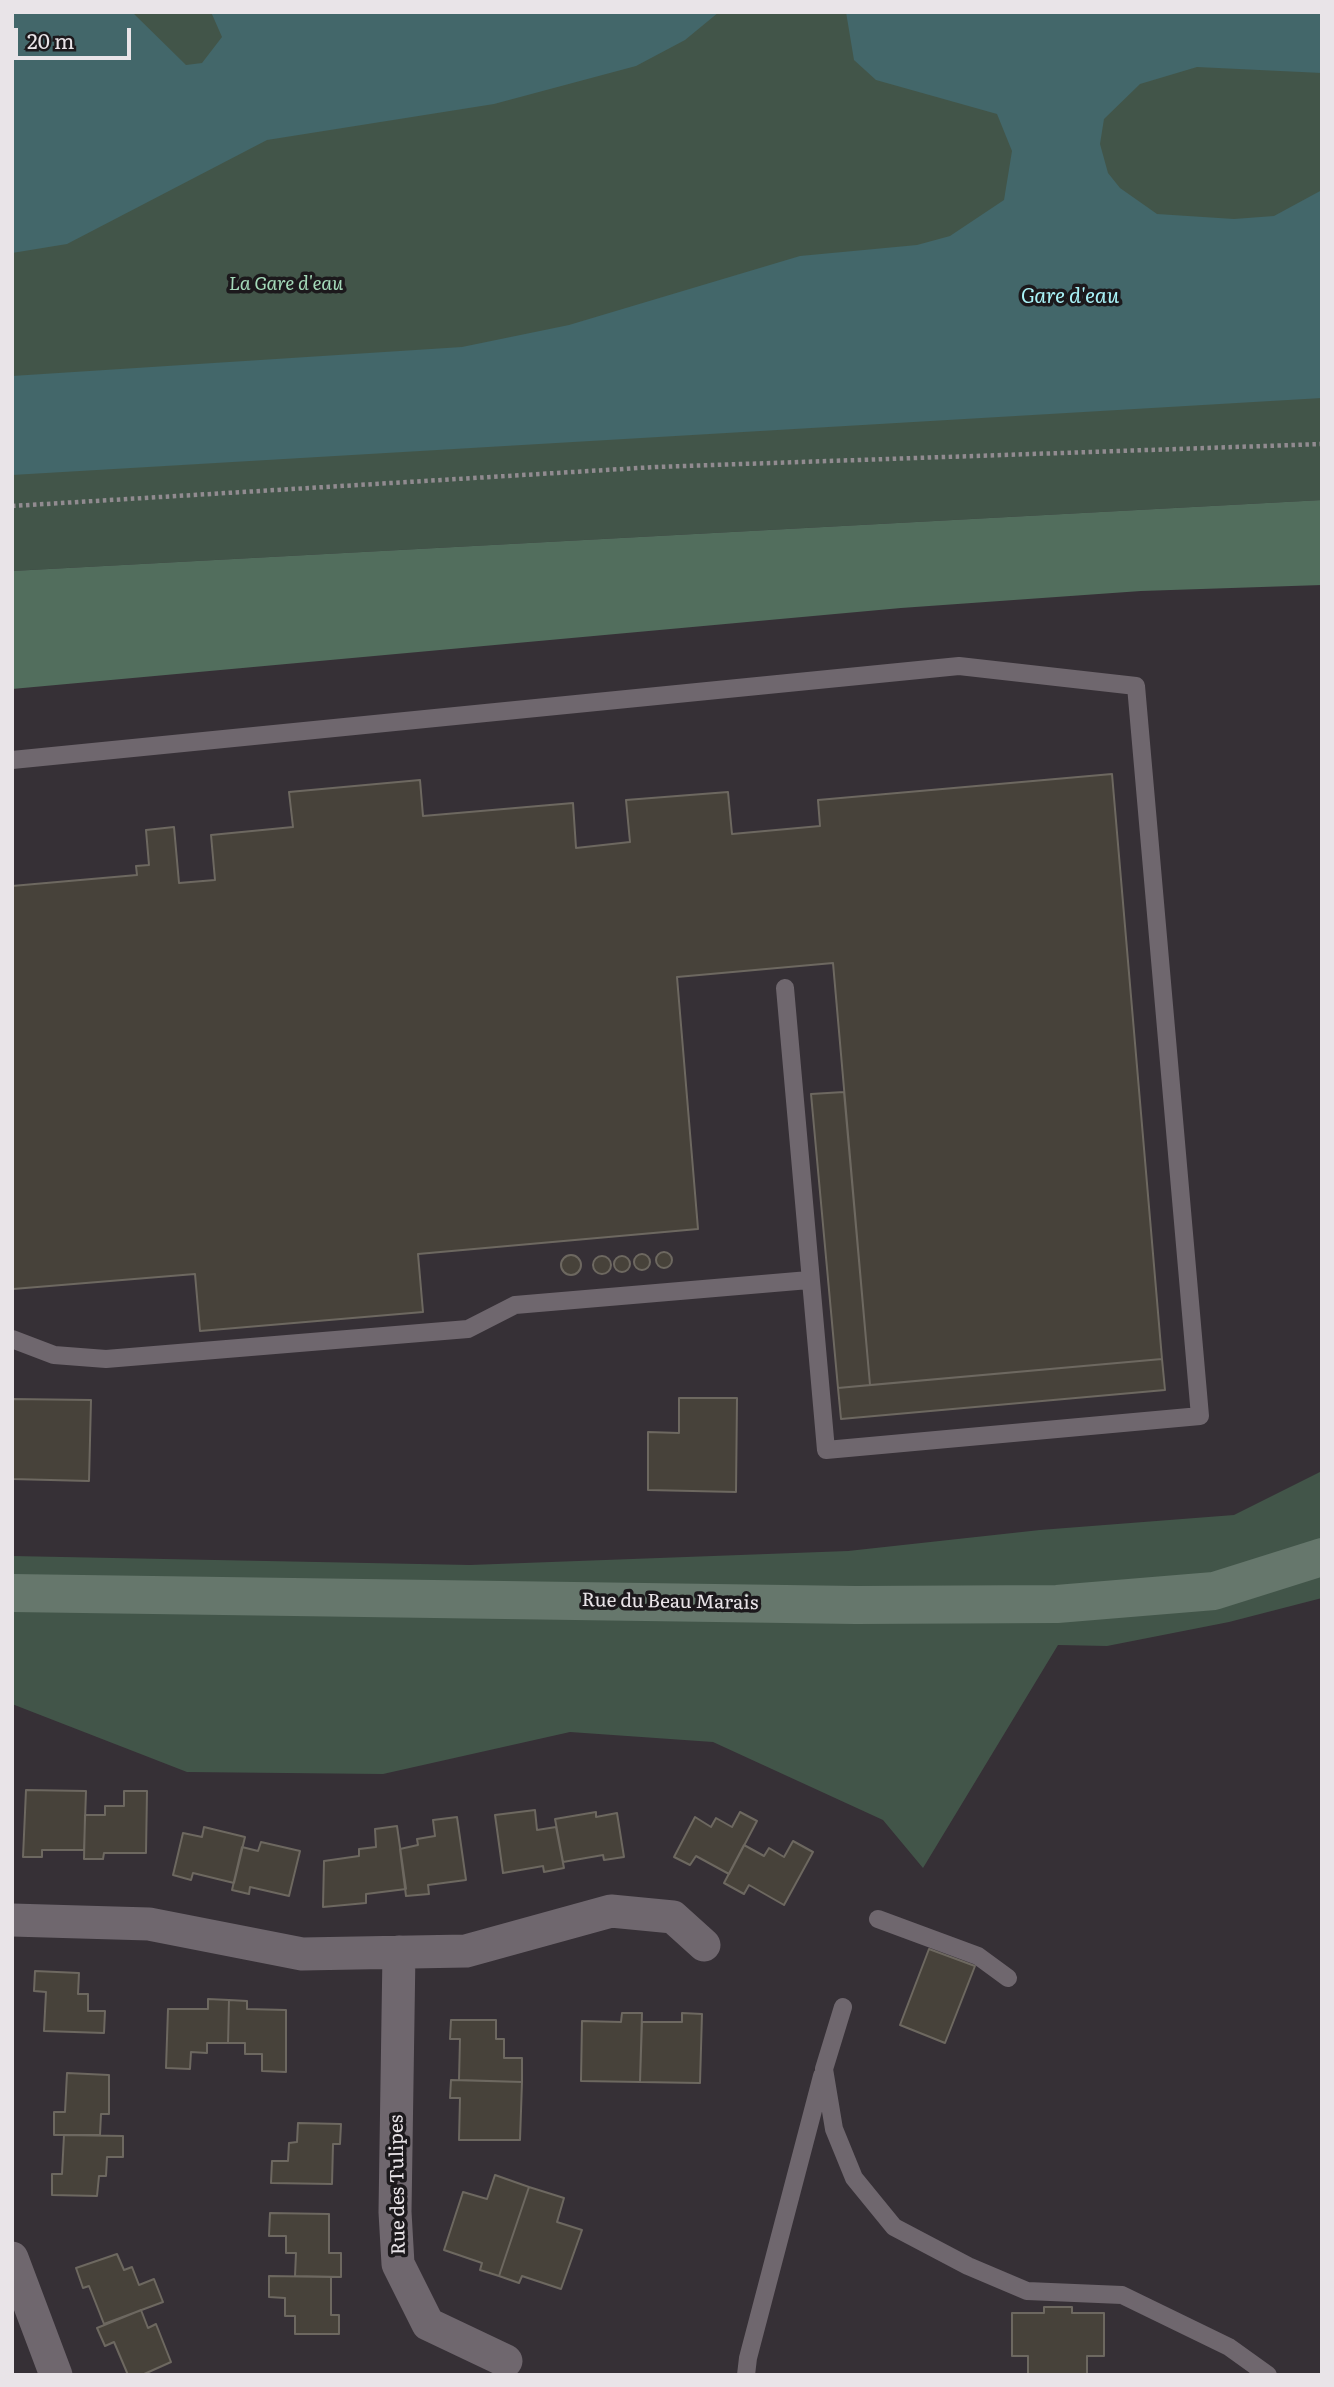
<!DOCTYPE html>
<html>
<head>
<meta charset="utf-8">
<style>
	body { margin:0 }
	#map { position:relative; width:1334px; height:2387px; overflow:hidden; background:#363036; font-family:Literata,serif }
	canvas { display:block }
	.frame { position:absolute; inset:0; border:14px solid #e9e4e8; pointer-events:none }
	.scale { position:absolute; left:14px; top:28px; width:117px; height:32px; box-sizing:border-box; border:4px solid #e9e4e8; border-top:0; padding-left:9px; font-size:21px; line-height:24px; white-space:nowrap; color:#e9e4e8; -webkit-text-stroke:5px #1c191c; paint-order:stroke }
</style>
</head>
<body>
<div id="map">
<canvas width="1334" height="2387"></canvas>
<div class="frame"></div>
<div class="scale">20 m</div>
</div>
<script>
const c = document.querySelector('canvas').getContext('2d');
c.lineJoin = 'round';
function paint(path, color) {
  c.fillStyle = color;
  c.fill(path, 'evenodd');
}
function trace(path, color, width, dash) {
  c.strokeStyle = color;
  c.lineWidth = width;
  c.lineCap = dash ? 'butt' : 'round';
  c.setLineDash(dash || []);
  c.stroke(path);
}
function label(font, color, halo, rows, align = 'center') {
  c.font = font + ' Literata,serif';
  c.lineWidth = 7;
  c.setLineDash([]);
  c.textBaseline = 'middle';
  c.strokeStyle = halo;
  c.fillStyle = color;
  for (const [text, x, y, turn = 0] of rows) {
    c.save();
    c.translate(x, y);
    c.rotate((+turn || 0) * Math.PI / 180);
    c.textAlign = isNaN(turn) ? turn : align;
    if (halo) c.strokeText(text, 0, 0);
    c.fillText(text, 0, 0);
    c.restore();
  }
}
const green = new Path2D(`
	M12,12H1322V500L12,571Z
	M1322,1471V1598L1229,1622L1107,1646L1058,1645L923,1868L883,1820L713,1742L570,1732L383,1774L187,1772L12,1704V1556L470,1565L848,1551L1040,1530L1234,1515Z`);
const forest = new Path2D(`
	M1322,500V585L1141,591L901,608L12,689V571Z`);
const water = new Path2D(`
	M12,12H132L186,65L202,63L222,37L211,12H719L685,40L636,66L494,104L267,140L67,244L12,253Z
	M846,12H1322V73L1197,67L1140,84L1104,119L1100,144L1108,173L1120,188L1157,214L1234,219L1274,216L1322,190V398L12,475V376L462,347L569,325L800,256L917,245L950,236L1004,200L1012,151L997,114L876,80L854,60Z`);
const building = new Path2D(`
	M1112,774L1162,1359L870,1385L833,963L677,977L698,1229L418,1254L423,1312L200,1331L195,1274L13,1289L12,886L137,875L136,866L149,865L146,830L174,827L179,883L215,880L211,835L293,827L289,792L420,780L423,816L573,803L576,848L630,842L626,800L728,792L732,834L820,826L818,800Z
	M844,1092L870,1385L838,1388L811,1094Z
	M656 1260a8 8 0 1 1 16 0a8 8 0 1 1-16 0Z
	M634 1262a8 8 0 1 1 16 0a8 8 0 1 1-16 0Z
	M561 1265a10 10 0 1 1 20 0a10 10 0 1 1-20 0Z
	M614 1264a8 8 0 1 1 16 0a8 8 0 1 1-16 0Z
	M593 1265a9 9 0 1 1 18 0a9 9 0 1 1-18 0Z
	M1162,1359L1165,1390L841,1419L838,1388Z
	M679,1398H737L736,1492L648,1490V1432L679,1433Z
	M12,1399L91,1400L89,1481L12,1479Z
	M26,1790L86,1791L84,1850H42V1857H23Z
	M124,1791H147L146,1853H104L103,1859H84L85,1815H105V1806H124Z
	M535,1810L537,1830L556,1827L564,1868L544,1872L543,1866L503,1873L495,1815Z
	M596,1812V1817L617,1813L624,1857L604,1860L603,1855L563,1862L555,1819Z
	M740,1812L757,1821L729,1874L696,1856L690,1865L674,1857L695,1817L711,1827L716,1818L732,1827Z
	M457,1817L466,1880L428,1885L429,1894L406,1896L400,1849L418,1845L417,1839L435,1836L433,1820Z
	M397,1826L406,1889L366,1894V1903L323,1907L324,1861L359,1856V1849L376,1847L375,1829Z
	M204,1827L245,1837L234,1883L193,1873L191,1880L173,1875L183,1833L202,1837Z
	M793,1841L813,1852L784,1905L749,1885L744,1894L724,1883L744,1845L764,1856L769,1848L784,1857Z
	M261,1842L300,1851L289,1896L250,1887L249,1894L232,1890L242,1847L258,1851Z
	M929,1949L975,1966L945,2043L900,2025Z
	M35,1971L79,1973L78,1994H88V2011H105L104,2033L44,2031L46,1992L34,1991Z
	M208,1999L229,2000L228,2043H207V2053L191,2052L190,2069L166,2068L168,2009H208Z
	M229,2000L247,2001V2009L286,2010V2072L262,2071V2054H245V2043H228Z
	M622,2013H642L640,2082L581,2081L582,2021L621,2022Z
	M682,2013L702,2014L700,2083L640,2082L642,2022H682Z
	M451,2020H496V2039H504V2058H522V2082L459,2080L460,2039H450Z
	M67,2073L109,2075V2114H101L100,2135H54V2112H65Z
	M451,2080L522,2082L520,2140H459L460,2098H450Z
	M298,2123L341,2124L340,2144H333L332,2184L271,2183L272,2161H288L289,2143L297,2142Z
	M64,2135L123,2136V2157H107L106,2176H99L97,2196L52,2195V2174H62Z
	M495,2175L529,2187L499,2276L480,2270L482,2263L444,2250L463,2192L487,2199Z
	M529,2187L564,2198L557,2222L582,2230L561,2289L522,2276L519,2283L499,2276Z
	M270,2213L329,2214V2253H341V2277L295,2276L296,2253H286V2236H269Z
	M117,2254L124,2270L132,2267L139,2285L154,2279L163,2302L104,2324L89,2286L83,2288L76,2268Z
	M269,2276L331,2277V2315H339V2334H295V2316H285V2298L269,2297Z
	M1044,2307H1072V2313H1104V2356H1087V2375H1028V2356H1012V2313H1044Z
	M141,2310L148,2328L156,2324L171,2362L142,2375H128L114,2342L105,2346L97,2328Z`);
const path = new Path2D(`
	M12,506L655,467L1322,444`);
const lane = new Path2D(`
	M12,760L959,666L1136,686L1200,1416L826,1450L785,988
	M12,1339L54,1355L106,1359L468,1329L515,1305L809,1280
	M878,1919L978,1956L1008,1978
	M843,2007L824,2069L834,2129L854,2178L894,2227L968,2266L1027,2291L1122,2295L1229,2347L1268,2375
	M746,2375L748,2358L822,2076`);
const street = new Path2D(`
	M12,1920L149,1924L302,1954L466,1951L611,1911L673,1917L704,1945
	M399,1952L395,2212L398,2264L428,2324L506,2361
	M12,2258L56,2375`);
const secondary = new Path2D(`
	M12,1593L856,1605L1057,1604L1214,1591L1322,1557`);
const parkNames = [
	["La Gare d'eau",286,284]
];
const streetNames = [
	["Rue du Beau Marais",670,1602,1],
	["Rue des Tulipes",398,2185,-91]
];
const waterNames = [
	["Gare d'eau",1070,297]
];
paint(green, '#425549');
paint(forest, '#526e5d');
paint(water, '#43676a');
paint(building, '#47423a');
trace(building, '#6d6860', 2);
trace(path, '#918b90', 4.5, [3.5, 3.5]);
trace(lane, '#6f676e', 18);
trace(street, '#6f676e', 33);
trace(secondary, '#66776c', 38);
label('italic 19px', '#a4dab9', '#1c191c', parkNames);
label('19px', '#e9e4e8', '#1c191c', streetNames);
label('italic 21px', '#a9f2f7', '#1c191c', waterNames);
</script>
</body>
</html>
